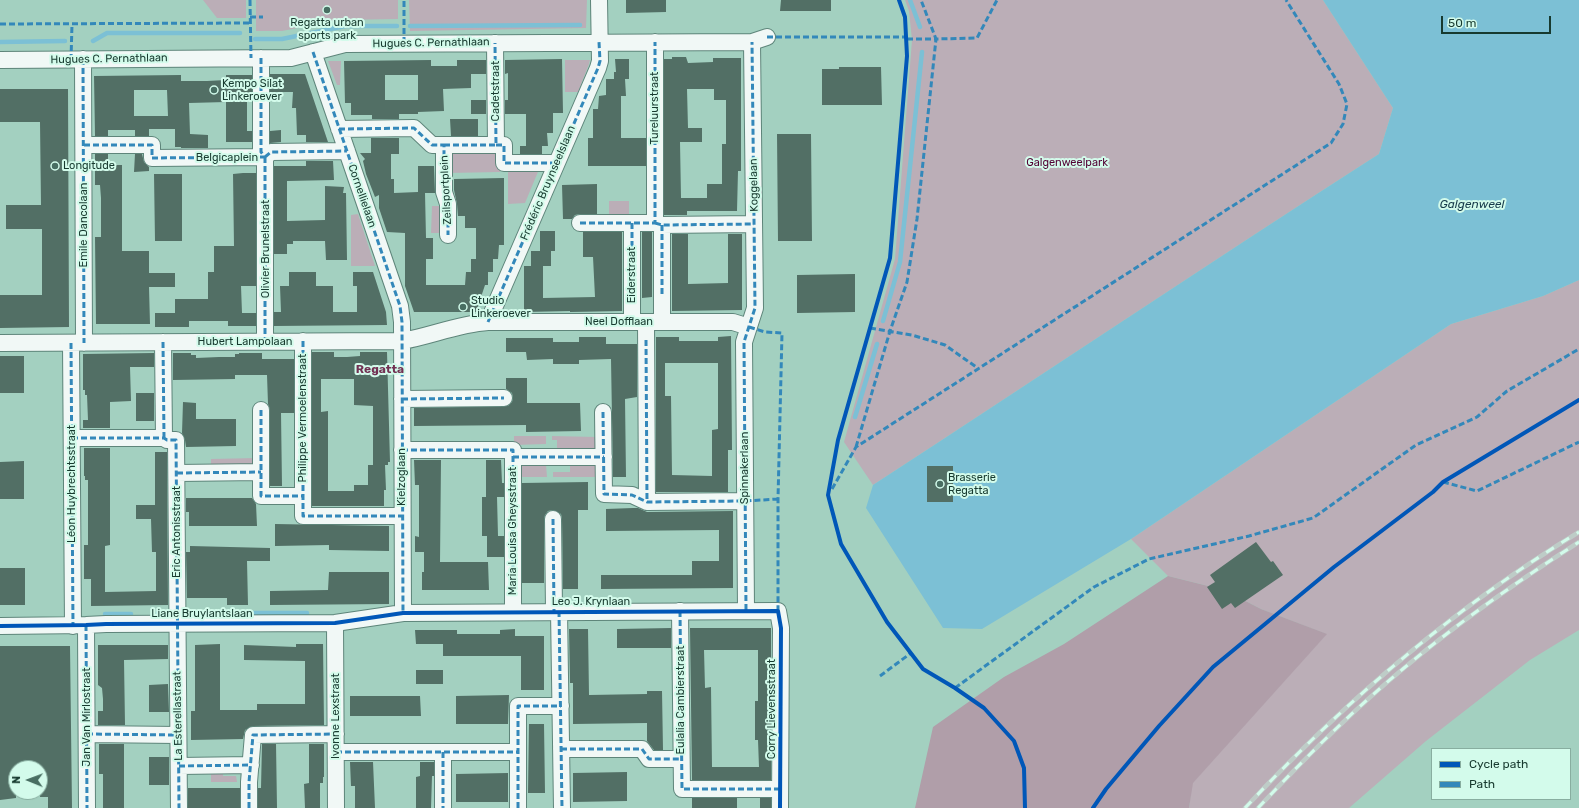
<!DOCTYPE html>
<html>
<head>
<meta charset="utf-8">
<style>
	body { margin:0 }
	#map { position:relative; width:1579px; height:808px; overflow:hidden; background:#a3d0c0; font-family:Rubik,sans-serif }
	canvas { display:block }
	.legend { position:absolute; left:1431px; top:748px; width:140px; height:52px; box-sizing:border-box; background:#d3fbeb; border:1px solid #88aea0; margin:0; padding:5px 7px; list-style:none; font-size:12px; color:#173a2f }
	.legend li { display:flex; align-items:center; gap:8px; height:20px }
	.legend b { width:20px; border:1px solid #88aea0 }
	.north { position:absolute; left:8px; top:760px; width:40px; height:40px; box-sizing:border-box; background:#d3fbeb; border:1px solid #88aea0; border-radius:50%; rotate:271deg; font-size:11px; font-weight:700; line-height:16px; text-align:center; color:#173a2f }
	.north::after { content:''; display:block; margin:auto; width:14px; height:18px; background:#486e62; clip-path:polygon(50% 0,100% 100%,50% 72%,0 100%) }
	.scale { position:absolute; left:1441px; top:16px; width:110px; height:18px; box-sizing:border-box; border:2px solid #173a2f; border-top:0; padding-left:5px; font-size:12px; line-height:14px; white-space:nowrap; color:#173a2f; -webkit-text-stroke:3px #d3fbeb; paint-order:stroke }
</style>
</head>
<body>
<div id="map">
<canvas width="1579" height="808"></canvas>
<ul class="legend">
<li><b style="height:5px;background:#0057b8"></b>Cycle path</li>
<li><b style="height:5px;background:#3388ba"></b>Path</li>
</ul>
<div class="north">N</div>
<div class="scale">50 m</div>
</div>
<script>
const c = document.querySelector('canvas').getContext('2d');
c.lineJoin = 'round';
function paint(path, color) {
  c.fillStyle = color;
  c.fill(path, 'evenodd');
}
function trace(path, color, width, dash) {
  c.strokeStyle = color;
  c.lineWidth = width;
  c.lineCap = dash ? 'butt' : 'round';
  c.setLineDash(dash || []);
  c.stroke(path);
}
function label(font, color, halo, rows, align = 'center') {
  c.font = font + ' Rubik,sans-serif';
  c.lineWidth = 4;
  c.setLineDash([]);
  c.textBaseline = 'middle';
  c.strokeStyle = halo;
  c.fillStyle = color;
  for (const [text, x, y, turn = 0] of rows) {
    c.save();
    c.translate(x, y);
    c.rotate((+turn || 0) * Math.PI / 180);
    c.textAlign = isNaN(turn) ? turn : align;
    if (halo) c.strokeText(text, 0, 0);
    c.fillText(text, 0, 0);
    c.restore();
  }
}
const green = new Path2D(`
	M203,0H246V18H217Z
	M256,0H398V19L339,20L282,31H256Z
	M409,0H587L586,28L410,31Z
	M905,0H1323L1393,108L1379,154C1209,263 1042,375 873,485L844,442L895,259L912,40L909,11Z
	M565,60H590L589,64L578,92H565Z
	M328,61H341L340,85H337Z
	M448,149H500V172L448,173Z
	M508,167H540L525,203L508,204Z
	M609,201H629V218H609Z
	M432,206H445V233H431Z
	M358,214L375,266H351V215Z
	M1579,280V630L1530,660L1426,741L1349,808H1189L1192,783L1326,634L1261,609L1224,590L1168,576L1131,539L1451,324L1543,296Z
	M514,436H546V444L514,445Z
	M552,436L597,437V449H557V440H552Z
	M256,458V464L211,465V459Z
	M514,465H546L547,477H514Z
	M570,465H597V477H553V472H570Z
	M211,771H223V776H236L237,782H211Z`);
const forest = new Path2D(`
	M1168,576L1224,590L1261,609L1327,634L1193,783L1189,808H915L933,727L1004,677L1064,644Z`);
const water = new Path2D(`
	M1323,0H1579V280L1543,296L1451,324L1131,539L982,629L943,628L866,508L873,485C1042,375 1209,263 1379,154L1393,108Z`);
const stream = new Path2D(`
	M910,0L920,27
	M410,26L580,25
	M255,39H282L345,26H397
	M93,41L107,33H240
	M0,42L65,41
	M883,321L900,262L922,52
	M855,417L877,344
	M158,613H170
	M231,613H307
	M105,614H131`);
const building = new Path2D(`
	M626,0H666V12L626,13Z
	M781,0H831V11H780Z
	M672,57H686L688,63L713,62V58H741V171H738L737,211H687V215H664V59H672ZM687,89H714V100H726V144H722V184H707V198H681L680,142H702V128H688Z
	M562,59L563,113H553V133H547L548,146H542V154H520V146H526V114H505V100H508V73L505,74V60Z
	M615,59H629V79H625L626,96H621V138H646V166H588V138H593V109H598L599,96L606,95V79H614V72H616Z
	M431,60V66H457V60H486V74H471V88L443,89L444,111L418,112V114H399V119H372V115H351V103H345L344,61ZM385,75H418V100H385Z
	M839,67H881L882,105H822V69H839Z
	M270,74H305L328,142H306V135H297L296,108H292L293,92H270Z
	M181,75V81H207L226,80V75H252V93H247V131H252V142H226V102L189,103L190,134L208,135V148H181V147H175V129H149V136H135V130H108V136H95L94,76ZM134,90H167L168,116H134Z
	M0,89H68L69,327L0,328V295H42V229H6V205H41L40,122H0Z
	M471,100H486V114H471Z
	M450,119H478V136H451Z
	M281,130V142L270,143V131Z
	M777,134H811L812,241H778Z
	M371,138H399V154H391V179H394V193L418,192V166H434L435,193H425L426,238H433V259H426V285H465L466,272H471V259H476V228H465V216H458L457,204L454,190V179L504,178V245H499L498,259H493V272H488V285H485L476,312H414L405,286V233L387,232L379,208V195L375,197L366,174L363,161L365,159L360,153H371Z
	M95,154H108V165H122V251H149V273H175V287H149L150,324H96L95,237H101V198L100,185H95Z
	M135,154H142L144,162L149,167V171L134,172Z
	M306,161H333L334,180L287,181V221L325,220V186L344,187L343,193H346L347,260H326L325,241H293V244H287V254H274V166H306Z
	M243,173H256V286H241L242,313H256V326H228V321H189V327H155V313H175V299H208V272H214V246H234L233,174Z
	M154,174H182V241H155Z
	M597,184V214H580L575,215L572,219H563L562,185Z
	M540,231H555V251H551V266H543V298L595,297L593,257H583V232H622V311L570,312V311L524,312V266H531V251H540Z
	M642,232H652V297L642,298Z
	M672,234H688V284L728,283V234H742V310L672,311Z
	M289,272H316V286H333V312H357V286H353V272H373L386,312L387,325L274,326V312H281L280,286H289Z
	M855,274V312L797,313V275Z
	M731,336L732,450H728V492H656V337H679V341H718V337ZM665,363H718V429L712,430V476L672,475L671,396H665Z
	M579,337H606V344H637V397L625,399L626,477H613L611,359L579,360V364H553V359L527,360L526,352H506V338H553V342H579Z
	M312,352H334V357H347L360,356V352H387L390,462H388V465H385L386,490H384V506H312ZM321,379H354V405L373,406V465H368V485H354V491H328V411L321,412Z
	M154,353V367H130L131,401L110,402V428H83V420H88L87,395H85V390H83V354Z
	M173,353H191V355H196V358L219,357H235V354H239V353H262V359H294V413H281L282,486H270V410L268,404L267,375H235V379L173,380Z
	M0,356H24V393H0Z
	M506,378H527V403H580L581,431L526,432V425L414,426V408L508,406L512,402L513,398L512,393L506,389Z
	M136,393H154V421H136Z
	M183,402L196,403V419H236V446L186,447L185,440L182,433Z
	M84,448H110V545L105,546V592L156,591V552H152L151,519H136V505H155V452H167L168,605L91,606V579H84V545H88V480H85V476H84Z
	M414,460H441L440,562H488L489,590H422V572H424V552H415V536L419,537V485H415Z
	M486,460H501L502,483H504V497H497L498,536H504V557H487V536H482V497H486Z
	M24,461V499H0V462Z
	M927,466H953V502H927Z
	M588,482V510H578V589H563L562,519L561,514L553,510L548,511L545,515L544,519V583H522V483Z
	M186,498H252L256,504L257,526H189V512H186Z
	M633,508H638L647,512L733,511V588L601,589V575H692V561H719V530L606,531V509Z
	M275,524L389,526V551L329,550V545L275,546Z
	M1256,542L1271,562L1273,561L1283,575L1235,608L1231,603L1222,609L1207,587L1215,582L1210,575Z
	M190,546L270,548V561H247L248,605H227V598H187L186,552H190Z
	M0,568H25V605H0Z
	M329,572H389V604L270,605V591L328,590Z
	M671,628V648H617V629Z
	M690,628H771V780H692ZM704,650H758V701H755V740H758L759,767H712L711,687L705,688Z
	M515,629V636H544V690H521V656H443V644H416L415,630H457V634H500V630Z
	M569,629H588L589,695L647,694V691H662L663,750H654L647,741V723L573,724V683H570Z
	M220,644V710H257V704H305V661L244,660V645L296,647V644H323L324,725L253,726L245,730L243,739L191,740V711H195V645Z
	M98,645H168V659L124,660L125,725H98V711H103V699L102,688L98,685Z
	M0,646H70L72,808H48V797H40V768H16V798L0,800Z
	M416,670H443V684H416Z
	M168,684L169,712H149V685Z
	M509,695L508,724H456V696Z
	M350,696H420L421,716H350Z
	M529,724H544L545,793H528Z
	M99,744H124V808H103V774H99Z
	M262,744H276L277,808H258V788H261Z
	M309,744H324V777H323V783H320V808H305L304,784L309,783Z
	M149,757H169V785H149Z
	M350,762H373L375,808H355V786H351Z
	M420,762H434V776H432L431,808H416V777L420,776Z
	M627,772V801L573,802V773Z
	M508,773V802H456V774Z
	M188,788H240V808H188Z
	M692,798H737V808H692Z
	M760,798H771V808H760Z`);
const minor = new Path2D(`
	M313,52L400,306L402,322L403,613
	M261,58V152L265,157
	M83,59L84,343
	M0,60L291,58L345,44L752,42L767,37
	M339,129L414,128L432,145H444V192L448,204V235
	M84,145H152V158L265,157
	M444,145H496L495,43
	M496,145H504V163H556
	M265,157V341
	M265,157L271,152L347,151
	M580,223H655V42
	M632,223V322
	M655,223L662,225L754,224
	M662,225V322
	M488,322L598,68L600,61L599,0
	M646,323L647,502
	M303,341V516H402
	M163,342L164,438
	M0,343L402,341C431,336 458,324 488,322H733L749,327
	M71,343L73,626
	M402,399L504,398
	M261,410V496H303
	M603,412L604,494L632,495L647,502L745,501
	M72,438H164L167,440H176L179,808
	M402,450H513V611
	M513,457H604
	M177,473L261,472
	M553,519L554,611
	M746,610L744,342L755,308L752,42
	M559,611L562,808
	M680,611L682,789H780
	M335,623L336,808
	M86,625L87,808
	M0,626L86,625L106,624L335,623L403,613L778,611L781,628L780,808
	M87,734L178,735
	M561,749H642L649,759H681
	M336,752H518
	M443,752V808
	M179,766L251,765
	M249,808V782L253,735L336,734
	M518,808V706H561`);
const rail = new Path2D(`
	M1245,808C1344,702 1455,607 1579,532
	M1258,808C1304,759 1352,711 1404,668C1459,622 1518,581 1579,542`);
const quiet = new Path2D(`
	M250,0L251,58
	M250,17H263
	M0,24L250,23
	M767,37H907
	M907,39H936L921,0
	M404,43V0
	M313,52L400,306L402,322L403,613
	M261,58V152L265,157
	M83,59L84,343
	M71,60L72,24
	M339,129L414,128L432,145H444V192L448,204V235
	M84,145H152V158L265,157
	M444,145H496L495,43
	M496,145H504V163H556
	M265,157V341
	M265,157L271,152L347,151
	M580,223H655V42
	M632,223V298
	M655,223L662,225L754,224
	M662,225V297
	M488,322L598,68L600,61L599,42
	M749,327L765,332L782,333L778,499V611
	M870,328L912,335L945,345L979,369
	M646,340L647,502
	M303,341V516H402
	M163,342L164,438
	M71,343L73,626
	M402,399L504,398
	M261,410V496H303
	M603,412L604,494L632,495L647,502L745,501L778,499
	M72,438H164L167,440H176L179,808
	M856,447L890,331L907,282L917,219L936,39L977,38L997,0
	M402,450H513V585
	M513,457H604
	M177,473L261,472
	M1443,482L1477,491L1579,442
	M832,489L856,447L1331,143L1343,124L1347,104L1339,84L1286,0
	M553,519L554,611
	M746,610L744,342L755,308L752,42
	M559,611L562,808
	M680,611L682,789H780
	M86,625L87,808
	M880,676L911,653
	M955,688L1094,587L1149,559L1249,536L1313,518L1416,445L1477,417L1507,391L1579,349
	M87,734L178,735
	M561,749H642L649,759H681
	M336,752H518
	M443,752V808
	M179,766L251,765
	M249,808V782L253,735L336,734
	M518,808V706H561`);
const cycleway = new Path2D(`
	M899,0L905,17L907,56L890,258L838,440L828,495L841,544L887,622L923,669L955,688L984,708L1014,741L1024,768L1025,808
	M0,626L86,625L106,624L335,623L403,613L778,611L781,628L780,808
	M1093,808L1106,789L1159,726L1213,667L1334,567L1433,492L1443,482L1579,400`);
const markers = [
	[327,10,4,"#486e62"],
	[214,90,4,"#486e62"],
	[55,166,4,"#486e62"],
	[463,307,4,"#486e62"],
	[940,484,4,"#486e62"]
];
const poiNames = [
	["Regatta urban",327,23,"center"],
	["sports park",327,36,"center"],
	["Kempo Silat",222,84],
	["Linkeroever",222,97],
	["Longitude",63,166],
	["Studio",471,301],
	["Linkeroever",471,314],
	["Brasserie",948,478],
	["Regatta",948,491]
];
const streetNames = [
	["Hugues C. Pernathlaan",431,43,-1],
	["Hugues C. Pernathlaan",109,59,-1],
	["Cadetstraat",496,91,-90],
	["Tureluurstraat",655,108,-90],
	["Belgicaplein",227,158],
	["Frédéric Bruynseelslaan",548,183,-67],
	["Koggelaan",754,185,-91],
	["Zeilsportplein",446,190,-93],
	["Cornellielaan",362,196,71],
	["Emile Dancolaan",84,225,-90],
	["Olivier Brunelstraat",266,249,-90],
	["Eiderstraat",632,275,-90],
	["Neel Dofflaan",619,322],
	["Hubert Lampolaan",245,342],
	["Philippe Vermoelenstraat",303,418,-90],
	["Spinnakerlaan",745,468,-90],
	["Kielzoglaan",402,477,-90],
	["Léon Huybrechtsstraat",72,484,-90],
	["Maria Louisa Gheysstraat",513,531,-90],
	["Eric Antonisstraat",177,532,-90],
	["Leo J. Krynlaan",591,602],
	["Liane Bruylantslaan",202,614],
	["Eulalia Cambierstraat",681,700,-90],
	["Corry Lievensstraat",772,709,-90],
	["La Esterellastraat",178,716,-91],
	["Ivonne Lexstraat",336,716,-90],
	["Jan Van Mirlostraat",87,717,-90]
];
const parkNames = [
	["Galgenweelpark",1067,163]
];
const waterNames = [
	["Galgenweel",1472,205]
];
const neighbourhoodNames = [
	["Regatta",380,370]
];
paint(green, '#bbaeb7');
paint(forest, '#b09ea9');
paint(water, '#7cc0d5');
trace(stream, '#7cc0d5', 4.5);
paint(building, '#526f65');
trace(minor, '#5e857a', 18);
trace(minor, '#f1f8f6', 16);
trace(rail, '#beccc7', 4.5);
trace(rail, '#d3fbeb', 3, [9]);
trace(quiet, '#3388ba', 3, [6, 3]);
trace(cycleway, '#0057b8', 4);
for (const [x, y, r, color] of markers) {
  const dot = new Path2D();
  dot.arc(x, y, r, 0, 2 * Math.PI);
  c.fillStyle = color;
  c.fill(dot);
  trace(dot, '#d3fbeb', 1.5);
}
label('11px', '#173a2f', '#d3fbeb', poiNames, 'left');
label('11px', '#173a2f', '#d3fbeb', streetNames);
label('11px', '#530034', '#d3fbeb', parkNames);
label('italic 12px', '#163a4a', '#d3fbeb', waterNames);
label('bold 12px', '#723153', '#d3fbeb', neighbourhoodNames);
</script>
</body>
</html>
